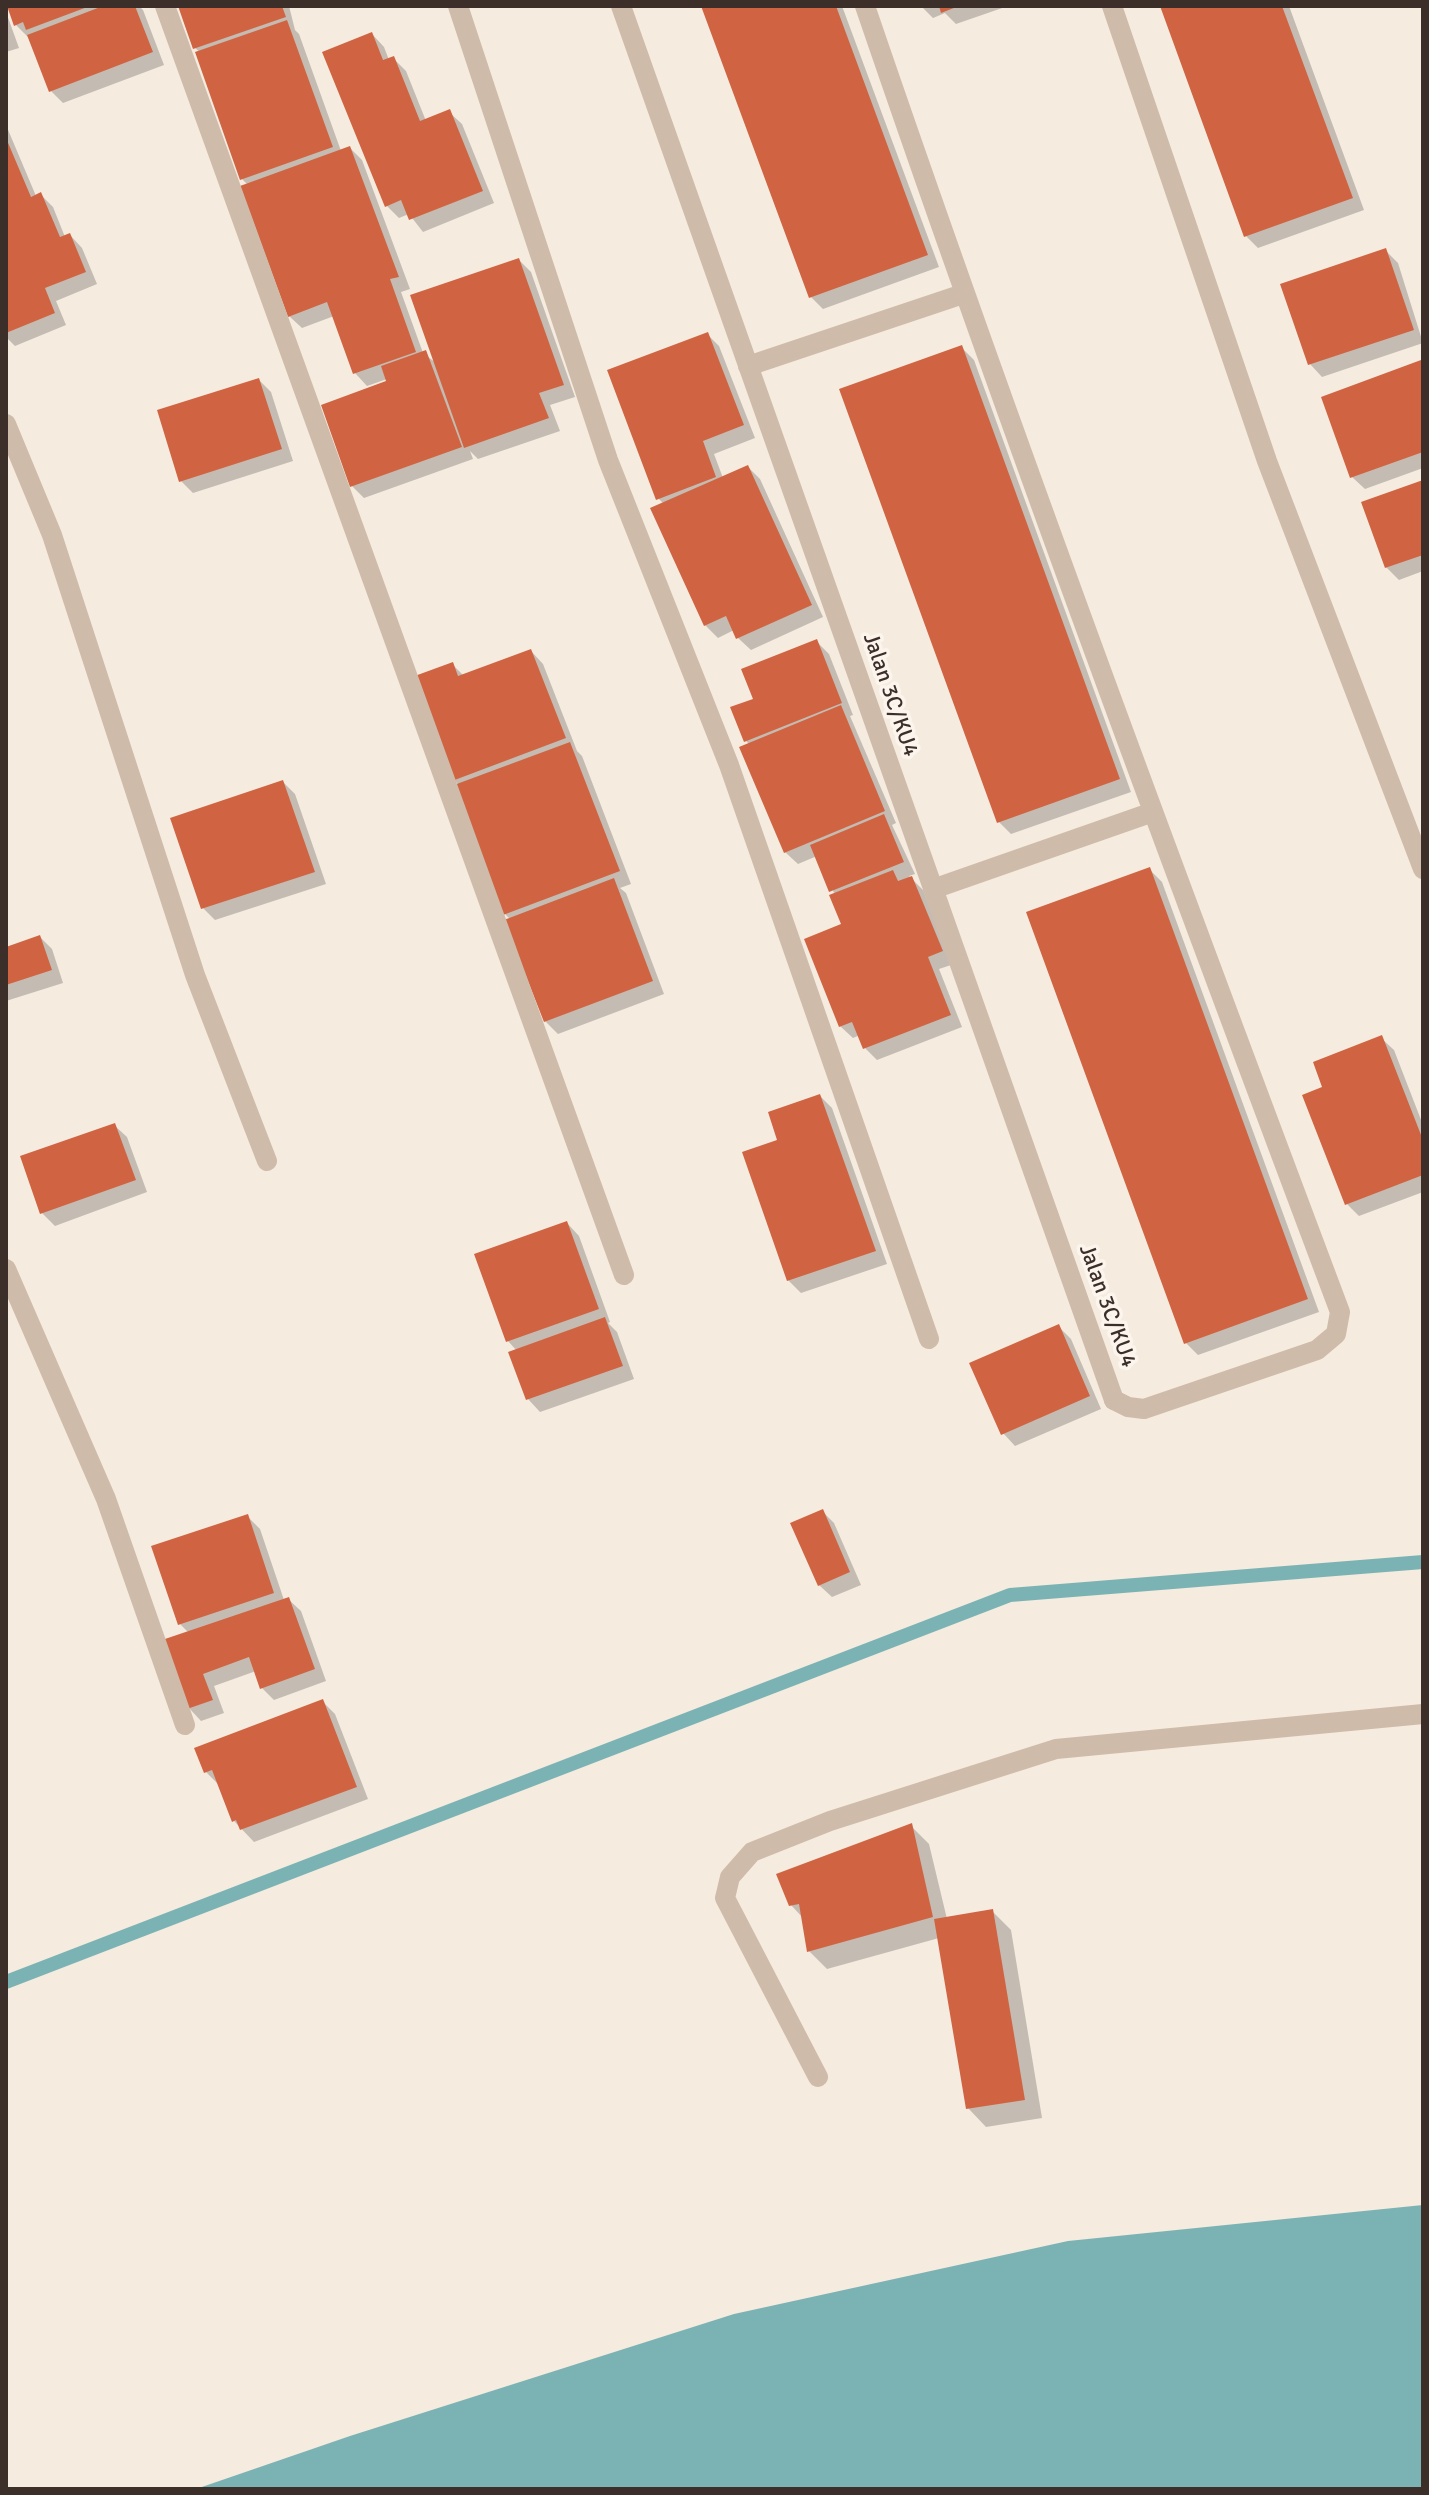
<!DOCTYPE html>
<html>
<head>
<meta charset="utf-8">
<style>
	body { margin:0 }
	#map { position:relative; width:1429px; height:2495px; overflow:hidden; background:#f5ebdf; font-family:Signika,sans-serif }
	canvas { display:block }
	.frame { position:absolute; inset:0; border:8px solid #3c2f2a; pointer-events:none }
</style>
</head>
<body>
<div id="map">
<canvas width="1429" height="2495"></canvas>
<div class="frame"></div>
</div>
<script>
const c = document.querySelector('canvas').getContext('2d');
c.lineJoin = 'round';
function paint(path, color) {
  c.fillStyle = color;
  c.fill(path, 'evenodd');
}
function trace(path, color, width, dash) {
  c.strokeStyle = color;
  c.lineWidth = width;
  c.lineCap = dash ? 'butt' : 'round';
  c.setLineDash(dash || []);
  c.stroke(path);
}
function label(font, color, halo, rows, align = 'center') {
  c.font = font + ' Signika,sans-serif';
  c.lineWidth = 7;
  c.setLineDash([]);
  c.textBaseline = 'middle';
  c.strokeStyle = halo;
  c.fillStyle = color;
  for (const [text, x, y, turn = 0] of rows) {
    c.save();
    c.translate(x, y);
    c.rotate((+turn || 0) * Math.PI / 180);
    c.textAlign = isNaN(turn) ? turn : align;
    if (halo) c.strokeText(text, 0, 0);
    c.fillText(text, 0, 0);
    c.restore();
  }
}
const water = new Path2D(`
	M1423,2205V2489H196L350,2436L734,2314L1068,2241Z`);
const shadow = new Path2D(`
	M9,6H139L143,10L164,65L63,103L51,91L28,37L16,25Z
	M180,6H289L295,30L299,34L341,151L350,148L362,160L410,289L401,292L423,353L436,363L519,260L531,272L575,397L550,405L560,431L478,459L470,451L473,459L364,498L352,486L387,379L367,386L355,373L334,316L302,328L289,316L248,185L242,179L200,52L195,48Z
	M703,6H842L939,267L823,309L811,297Z
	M921,6H1008L956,24L945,13L933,18Z
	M1162,6H1289L1364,210L1258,248L1246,236Z
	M6,12L19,48L6,52Z
	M372,34L384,47L389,60L393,58L406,71L426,121L449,112L462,124L494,203L423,232L409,214L399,218L387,206Z
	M6,125L36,196L40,194L53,207L65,237L70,235L82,248L97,284L56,301L66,325L15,346L6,337Z
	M1386,251L1398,263L1423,343L1322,377L1310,364Z
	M707,334L719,346L755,438L714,454L723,478L748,467L760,479L823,617L751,650L738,638L734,630L718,638L705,625L664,504L658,498Z
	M961,347L974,360L1131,792L1011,834L999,822Z
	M1421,363L1423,365V468L1365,489L1352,477Z
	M259,380L271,392L293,461L193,493L181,481Z
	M1423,482V571L1399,580L1386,567Z
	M816,641L829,654L853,715L850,716L896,823L892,825L915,874L909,876L923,890L954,964L939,969L962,1027L877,1060L865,1048L860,1035L853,1038L840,1026L844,926L835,895L817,856L798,864L785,852L750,745L746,741L756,700Z
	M531,651L543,664L577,751L582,756L631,884L620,888L626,893L664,994L558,1034L545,1021L510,919L505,914L459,785L454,780L452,664L464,676Z
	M283,782L295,794L326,884L215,920L203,908Z
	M1150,870L1162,882L1319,1312L1198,1355L1186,1343Z
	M40,937L52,949L63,983L6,1001V949Z
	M1381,1038L1394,1050L1423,1125V1192L1359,1216L1347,1204L1325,1088Z
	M820,1096L832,1108L887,1264L801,1293L788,1280L780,1141Z
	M114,1125L127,1137L147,1192L55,1226L42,1213Z
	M567,1223L579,1236L610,1322L608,1323L617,1332L634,1379L540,1412L528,1399L517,1351L508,1341Z
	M1058,1326L1071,1339L1101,1409L1015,1446L1003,1433Z
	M822,1511L834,1523L861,1585L832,1597L819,1585Z
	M247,1516L260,1529L284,1600L288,1599L301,1611L326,1681L274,1700L262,1688L256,1671L214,1686L224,1713L201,1721L189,1708V1633L180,1624Z
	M322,1701L335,1714L368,1799L254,1842L234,1821L218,1784L206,1772Z
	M911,1826L929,1844L947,1919L992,1911L1011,1930L1042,2118L986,2127L968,2108L939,1938L827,1969L809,1951L803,1918L791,1905Z`);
const stream = new Path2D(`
	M6,1982L1010,1595L1423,1562`);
const building = new Path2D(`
	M7,6H90L26,30L23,22L14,26Z
	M103,6H135L153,52L49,92L27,35Z
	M178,6H282L286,17L193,49Z
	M701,6H836L928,255L809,298Z
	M939,6H959L941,13Z
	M1160,6H1282L1353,198L1244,237Z
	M287,20L333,147L240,180L195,52Z
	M372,32L383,60L394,56L420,121L450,109L483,191L409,220L401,200L385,207L322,52Z
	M6,138L31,197L41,192L60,237L70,233L86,272L45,288L55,313L6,333Z
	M350,146L399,277L390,279L416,352L353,374L327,302L288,317L240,186Z
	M1386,248L1414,330L1308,365L1280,284Z
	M519,258L564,385L539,393L549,418L464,448L410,295Z
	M708,332L744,425L703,441L716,477L656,500L607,370Z
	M962,345L1120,779L997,823L839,389Z
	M426,350L462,447L350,487L321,405L386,381L381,366Z
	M1421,360L1423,452L1350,478L1321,397Z
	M259,378L282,449L179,482L157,410Z
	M748,465L812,605L736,639L726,616L704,626L650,508Z
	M1423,480V555L1385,568L1361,502Z
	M817,639L842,703L744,742L730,707L753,699L741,669Z
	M531,649L566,738L452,781L412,677L453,662L458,676Z
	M841,705L885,811L784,853L739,747Z
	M570,742L620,871L503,915L454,785Z
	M283,780L315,872L201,909L170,818Z
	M884,814L904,862L829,892L810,845Z
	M1150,867L1308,1299L1184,1344L1026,912Z
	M893,870L898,881L912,876L943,951L928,957L951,1015L863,1049L852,1022L839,1027L804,939L841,924L829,895Z
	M614,878L653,981L544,1022L504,920Z
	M40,935L52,970L6,985V947Z
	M1382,1035L1423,1140V1175L1345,1205L1302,1095L1322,1087L1313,1062Z
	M820,1094L876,1251L787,1281L742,1152L777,1140L768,1112Z
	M115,1123L136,1180L40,1214L20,1156Z
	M567,1221L599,1309L506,1342L474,1254Z
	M605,1317L623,1366L526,1400L508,1352Z
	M1059,1324L1090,1396L1001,1435L969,1363Z
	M823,1509L850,1572L818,1586L790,1523Z
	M248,1514L274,1593L178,1625L151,1546Z
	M289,1597L315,1669L260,1689L249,1657L203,1674L213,1700L187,1709L162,1640Z
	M323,1699L357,1787L240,1830L236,1820L232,1822L212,1770L204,1773L194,1748Z
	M912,1823L933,1917L807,1952L799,1904L789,1906L776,1874Z
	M993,1909L1025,2100L966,2109L934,1919Z`);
const service = new Path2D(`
	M458,6L608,460L729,765L929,1339
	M865,6C1015,445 1177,878 1340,1312L1336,1334L1317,1350L1144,1409L1128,1407L1114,1400
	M1112,6L1267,461L1423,869
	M748,366L963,294
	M933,889L1153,812`);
const minor = new Path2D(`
	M165,6L624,1275
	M621,6L1114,1400
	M6,424L52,535L195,975L267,1161
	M6,1269L106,1499L185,1725
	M818,2077L725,1898L730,1877L752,1852L830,1821L1056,1749L1423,1714`);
const streetNames = [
	["Jalan 3C/KU4",890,695,71],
	["Jalan 3C/KU4",1107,1306,70]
];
paint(water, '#7bb3b5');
paint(shadow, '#0003');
trace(stream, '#7bb3b5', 14);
paint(building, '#d06442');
trace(service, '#cfbbaa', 20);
trace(minor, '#cfbbaa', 20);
label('22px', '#3c2f2a', '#fcf5ed', streetNames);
</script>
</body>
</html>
